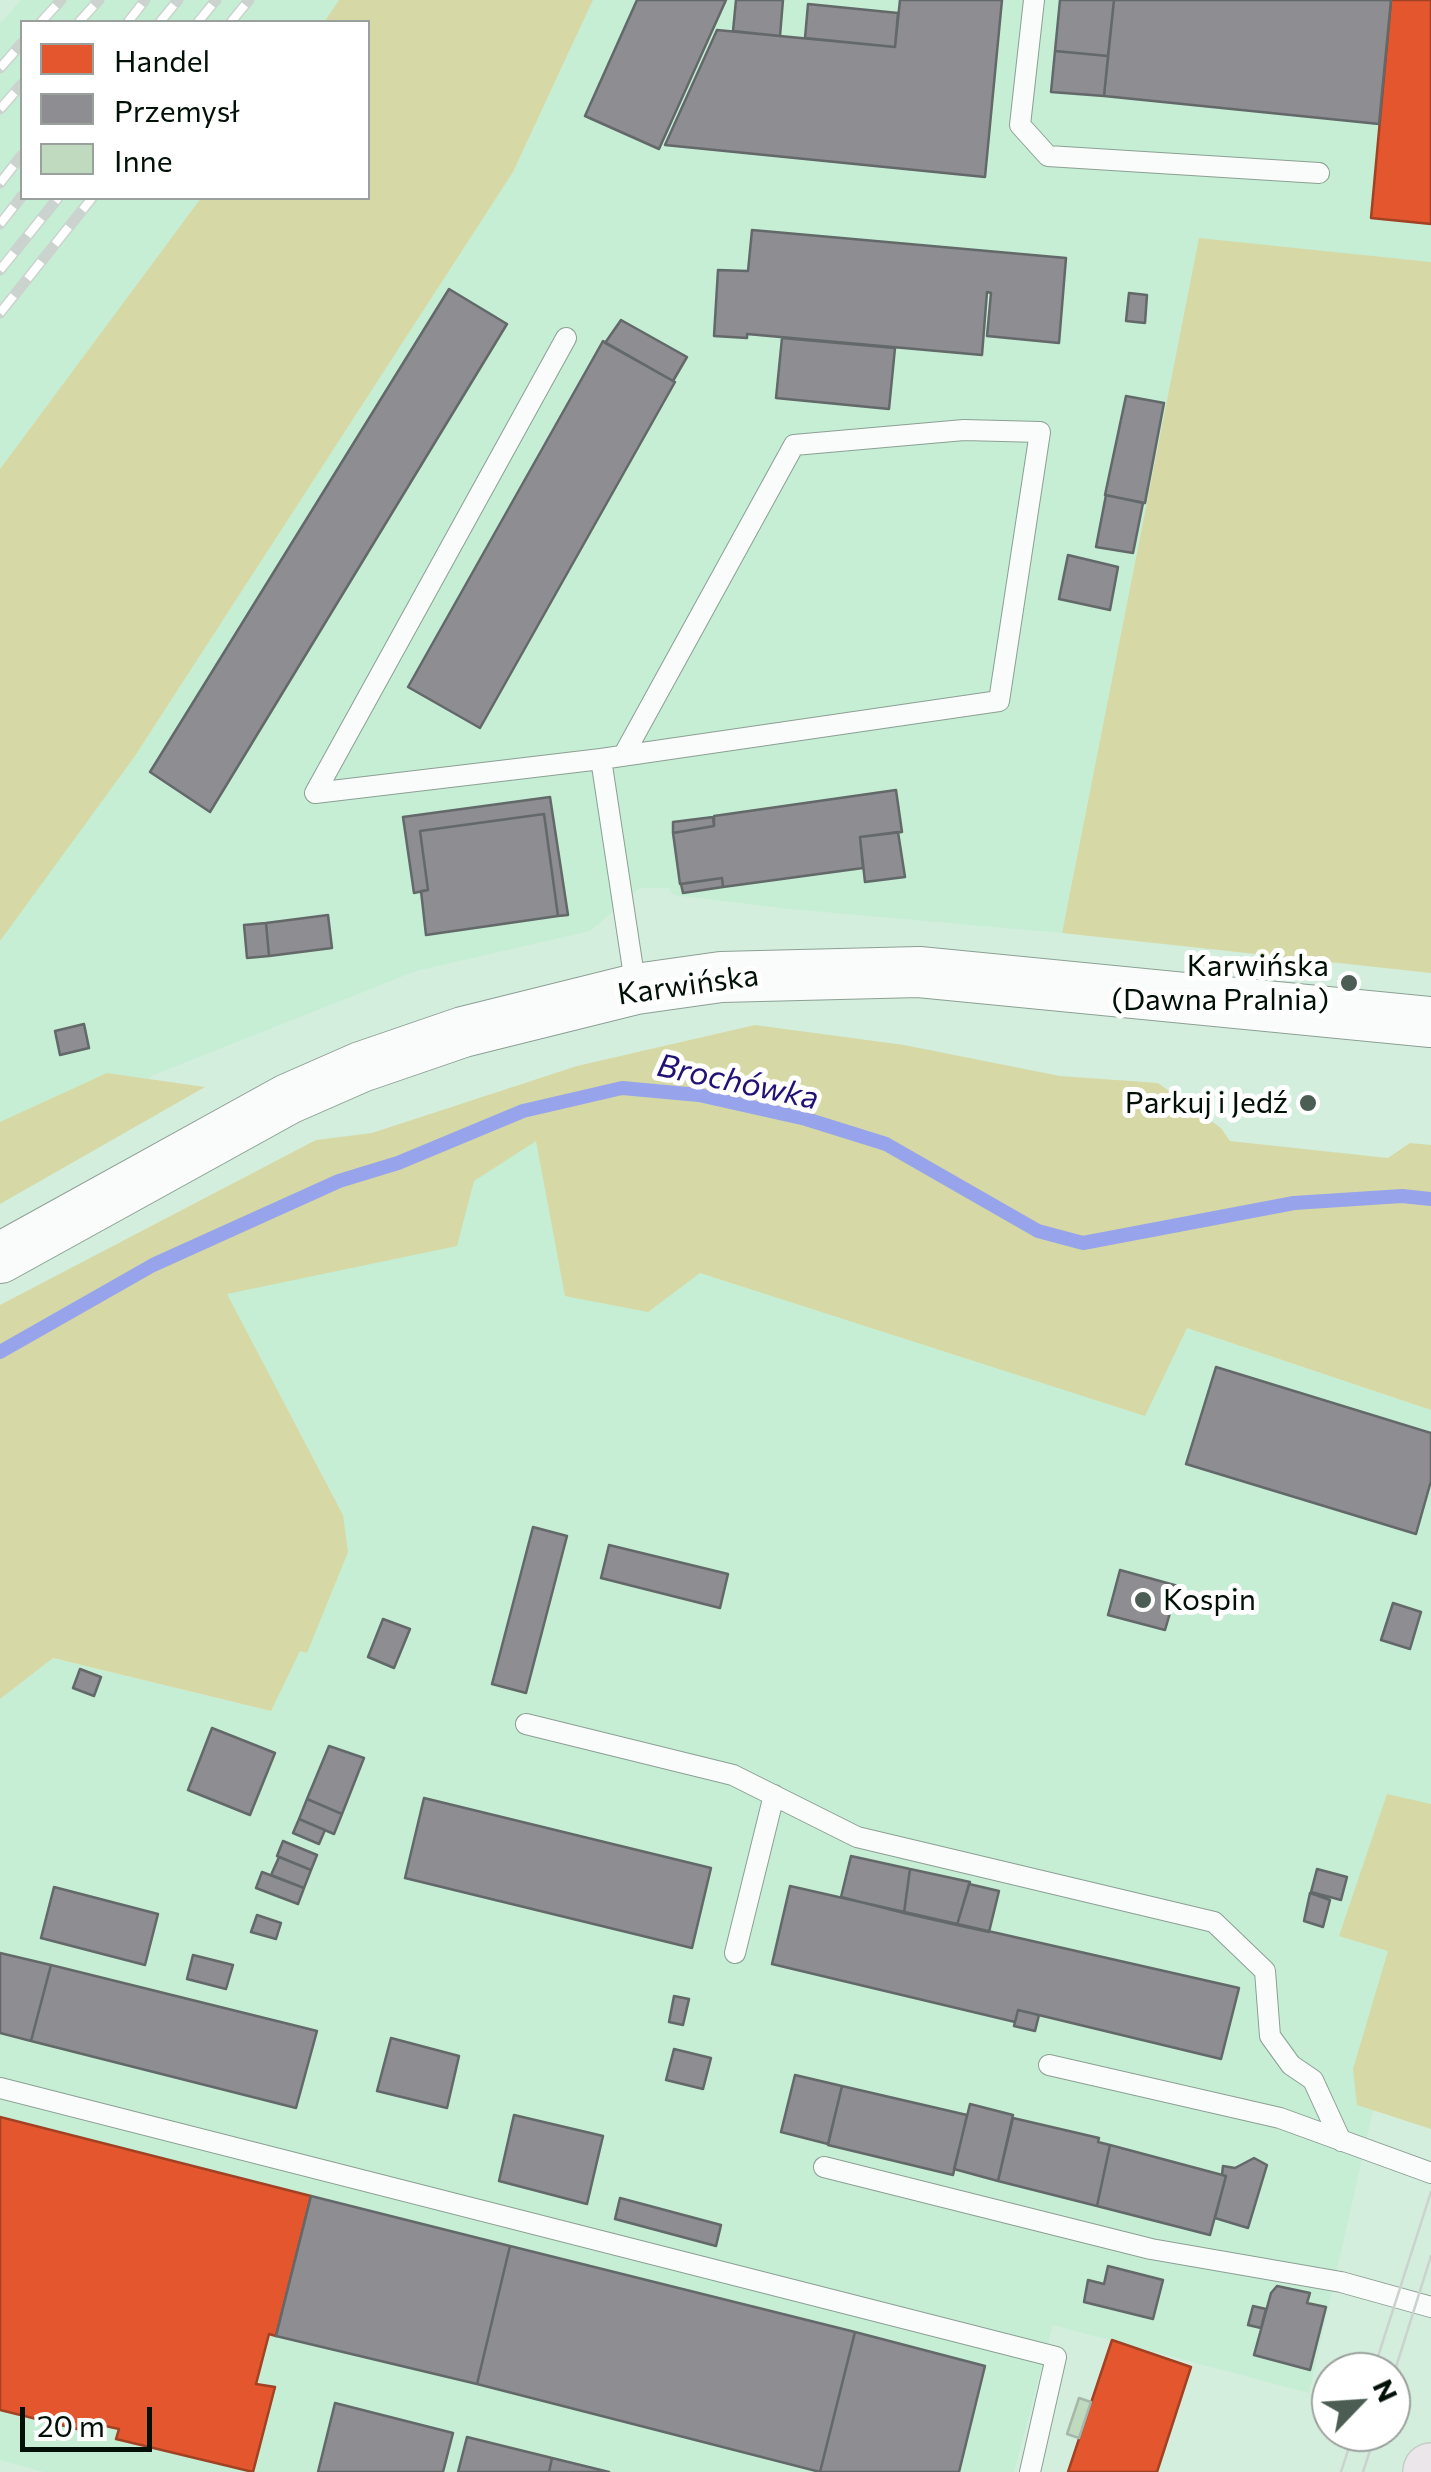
<!DOCTYPE html>
<html>
<head>
<meta charset="utf-8">
<style>
	body { margin:0 }
	#map { position:relative; width:1431px; height:2472px; overflow:hidden; background:#d4eede; font-family:Commissioner,sans-serif }
	canvas { display:block }
	.legend { position:absolute; left:20px; top:20px; width:350px; height:180px; box-sizing:border-box; background:#fff; border:2px solid #9aa09c; margin:0; padding:12px 18px; list-style:none; font-size:30px; color:#021108 }
	.legend li { display:flex; align-items:center; gap:20px; height:50px }
	.legend b { width:50px; border:2px solid #9aa09c }
	.north { position:absolute; left:1311px; top:2352px; width:100px; height:100px; box-sizing:border-box; background:#fff; border:2px solid #9aa09c; border-radius:50%; rotate:65deg; font-size:28px; font-weight:700; line-height:40px; text-align:center; color:#021108 }
	.north::after { content:''; display:block; margin:auto; width:35px; height:45px; background:#4c5e53; clip-path:polygon(50% 0,100% 100%,50% 72%,0 100%) }
	.scale { position:absolute; left:20px; top:2407px; width:132px; height:45px; box-sizing:border-box; border:5px solid #021108; border-top:0; padding-left:12px; font-size:30px; line-height:35px; white-space:nowrap; color:#021108; -webkit-text-stroke:8px #fff; paint-order:stroke }
</style>
</head>
<body>
<div id="map">
<canvas width="1431" height="2472"></canvas>
<ul class="legend">
<li><b style="height:28px;background:#e4572e"></b>Handel</li>
<li><b style="height:28px;background:#8d8d92"></b>Przemysł</li>
<li><b style="height:28px;background:#bfdabf"></b>Inne</li>
</ul>
<div class="north">N</div>
<div class="scale">20 m</div>
</div>
<script>
const c = document.querySelector('canvas').getContext('2d');
c.lineJoin = 'round';
function paint(path, color) {
  c.fillStyle = color;
  c.fill(path, 'evenodd');
}
function trace(path, color, width, dash) {
  c.strokeStyle = color;
  c.lineWidth = width;
  c.lineCap = dash ? 'butt' : 'round';
  c.setLineDash(dash || []);
  c.stroke(path);
}
function label(font, color, halo, rows, align = 'center') {
  c.font = font + ' Commissioner,sans-serif';
  c.lineWidth = 10;
  c.setLineDash([]);
  c.textBaseline = 'middle';
  c.strokeStyle = halo;
  c.fillStyle = color;
  for (const [text, x, y, turn = 0] of rows) {
    c.save();
    c.translate(x, y);
    c.rotate((+turn || 0) * Math.PI / 180);
    c.textAlign = isNaN(turn) ? turn : align;
    if (halo) c.strokeText(text, 0, 0);
    c.fillText(text, 0, 0);
    c.restore();
  }
}
const built = new Path2D(`
	M21,0H339L324,22H22V198H201L0,469V24Z
	M593,0H1431V262L1199,239L1062,933L790,909L673,895L669,888H640L590,931L416,971L151,1076L102,1141L0,1202V941L7,926L135,756L513,172Z
	M529,1124L748,1180L1431,1410V1855L1309,2393L1053,2325L1014,2472H44L0,2460V1699L52,1658L270,1711L300,1651L306,1653L343,1515L205,1253Z`);
const green = new Path2D(`
	M339,0H593L513,172L135,756L0,941V469L201,198H368V22H324Z
	M1199,238L1431,262V973L1062,933Z
	M755,1025L904,1045L1060,1076L1158,1083L1221,1128L1230,1141L1388,1158L1410,1143L1431,1145V1410L1187,1328L1145,1416L700,1273L648,1312L565,1296L536,1141L474,1181L457,1246L227,1294L343,1515L348,1552L307,1653L300,1651L271,1711L53,1658L0,1699V1305L316,1140L372,1133L577,1066Z
	M107,1073L205,1087L0,1204V1122Z
	M1387,1794L1431,1804V2129L1357,2105L1353,2069L1388,1951L1339,1936Z`);
const shops = new Path2D(`
	M1391,0H1431V224L1371,218Z
	M0,2117L311,2196L276,2336L269,2334L256,2384L275,2387L253,2472L116,2439L119,2429L83,2421L81,2430L0,2410Z
	M1112,2340L1191,2367L1157,2472H1068Z`);
const industry = new Path2D(`
	M637,0H726L659,149L585,116Z
	M736,0H783L780,36L733,31Z
	M900,0H1002L985,177L665,145L717,30L895,47Z
	M1060,0H1114L1108,56L1055,51Z
	M1114,0H1391L1379,124L1104,96Z
	M808,4L898,13L895,47L805,38Z
	M1055,51L1108,56L1104,96L1051,92Z
	M752,230L1066,258L1059,343L987,336L991,293L987,292L982,355L747,334V338L714,336L718,270L748,271Z
	M449,289L507,324L210,812L150,772Z
	M1129,293L1147,295L1145,323L1126,321Z
	M621,320L687,357L673,381L605,343Z
	M782,338L895,348L889,409L776,398Z
	M603,341L675,382L480,728L408,687Z
	M1126,396L1164,403L1145,503L1105,495Z
	M1106,495L1143,503L1133,553L1096,547Z
	M1068,555L1118,567L1110,610L1059,599Z
	M896,790L902,832L860,837L863,868L723,887L722,878L680,884L673,833L714,826V816Z
	M550,797L568,915L558,916L544,814L420,831L428,890L414,893L403,817Z
	M544,814L558,916L426,935L421,891L428,890L420,831Z
	M713,817L714,826L673,833V822Z
	M898,832L905,877L865,882L860,837Z
	M722,878L723,887L683,893L681,884Z
	M328,915L332,948L269,956L266,923Z
	M266,923L269,956L247,958L244,925Z
	M84,1024L89,1048L60,1055L55,1031Z
	M1216,1367L1431,1433V1481L1416,1534L1186,1464Z
	M533,1527L567,1536L526,1693L492,1684Z
	M609,1545L728,1574L720,1608L601,1578Z
	M1120,1570L1178,1586L1165,1630L1108,1615Z
	M1393,1603L1421,1612L1410,1649L1381,1640Z
	M383,1619L410,1629L394,1668L368,1657Z
	M80,1669L101,1677L94,1696L73,1688Z
	M212,1728L275,1753L250,1815L188,1790Z
	M329,1746L364,1758L342,1814L307,1799Z
	M424,1798L711,1868L692,1948L405,1878Z
	M307,1799L342,1814L334,1834L299,1819Z
	M299,1819L325,1830L319,1844L293,1833Z
	M283,1841L317,1855L311,1870L277,1856Z
	M851,1856L910,1869L904,1913L841,1897Z
	M279,1857L311,1870L304,1888L271,1875Z
	M910,1869L970,1882L957,1925L904,1913Z
	M1317,1869L1347,1877L1341,1900L1311,1892Z
	M262,1872L304,1888L298,1904L256,1888Z
	M969,1884L999,1891L989,1932L957,1925Z
	M790,1886L1239,1988L1221,2059L1018,2010L1015,2022L772,1964Z
	M54,1887L158,1914L145,1965L41,1938Z
	M1310,1893L1330,1900L1323,1927L1304,1921Z
	M257,1915L281,1923L276,1939L251,1932Z
	M0,1953L51,1965L31,2041L0,2033Z
	M193,1955L233,1965L226,1989L187,1979Z
	M51,1965L317,2031L296,2108L31,2041Z
	M674,1996L689,1999L683,2025L669,2022Z
	M1018,2010L1039,2015L1035,2031L1014,2026Z
	M391,2038L459,2056L447,2108L377,2091Z
	M674,2049L711,2058L703,2089L666,2080Z
	M795,2075L842,2086L828,2144L781,2132Z
	M842,2086L967,2115L953,2175L828,2145Z
	M970,2104L1013,2115L998,2181L954,2169Z
	M514,2115L603,2136L587,2204L499,2181Z
	M1013,2118L1099,2138L1098,2142L1110,2145L1097,2206L998,2181Z
	M1110,2145L1226,2176L1210,2235L1097,2206Z
	M1254,2158L1267,2165L1248,2228L1215,2218L1226,2176L1222,2175L1223,2166L1235,2168Z
	M311,2196L510,2246L477,2384L276,2336Z
	M620,2198L721,2225L716,2246L615,2219Z
	M510,2246L855,2332L820,2472L477,2384Z
	M1108,2266L1163,2280L1153,2319L1084,2302L1088,2280L1104,2284Z
	M1277,2286L1310,2293L1307,2303L1326,2307L1310,2370L1254,2355L1271,2293Z
	M1253,2306L1266,2309L1261,2328L1248,2325Z
	M855,2332L985,2366L959,2472H820Z
	M335,2403L453,2433L443,2472H318Z
	M467,2437L552,2458L549,2472H458Z
	M552,2458L609,2472H549Z`);
const stream = new Path2D(`
	M0,1352L153,1265L339,1181L398,1163L523,1111L622,1088L699,1095L806,1119L886,1144L1038,1231L1083,1243L1294,1203L1402,1196L1431,1199`);
const building = new Path2D(`
	M1079,2398L1091,2402L1079,2438L1067,2434Z`);
const service = new Path2D(`
	M1034,0L1020,125L1048,156L1319,173
	M566,338L315,793L601,759
	M623,756L794,445L964,430L1040,432L999,701L601,759L636,989
	M526,1724L733,1775L857,1837L1214,1922L1265,1971L1270,2036L1291,2065L1313,2080L1341,2141
	M735,1953L774,1795
	M1049,2065L1280,2118L1431,2173
	M0,2088L1056,2357L1030,2472
	M824,2167L1151,2249L1341,2282L1431,2307`);
const tertiary = new Path2D(`
	M0,1258L288,1099L361,1067L463,1032L636,989L721,977L919,972L1431,1022`);
const primary = new Path2D(`
	M1431,2472V2471`);
const tram = new Path2D(`
	M1373,2372L1431,2192
	M1391,2383L1431,2256
	M1341,2472L1354,2432
	M1363,2472L1376,2432`);
const rail = new Path2D(`
	M41,22L61,0
	M79,22L99,0
	M128,22L145,0
	M160,22L178,0
	M198,22L216,0
	M231,22L249,0
	M0,68L22,43
	M0,109L22,84
	M0,183L22,155
	M0,224L22,196
	M0,270L58,198
	M0,313L92,198`);
const markers = [
	[1349,983,10,"#4c5e53"],
	[1308,1103,10,"#4c5e53"],
	[1143,1600,10,"#4c5e53"]
];
const poiNames = [
	["Karwińska",1329,966],
	["(Dawna Pralnia)",1329,1000],
	["Parkuj i Jedź",1288,1103],
	["Kospin",1163,1600,"left"]
];
const streetNames = [
	["Karwińska",688,985,-8]
];
const waterNames = [
	["Brochówka",738,1082,12]
];
paint(built, '#c5eed5');
paint(green, '#d6d9a5');
paint(shops, '#e4572e');
trace(shops, '#a04223', 2.5);
paint(industry, '#8d8d92');
trace(industry, '#636869', 2.5);
trace(stream, '#97a3eb', 14);
paint(building, '#bfdabf');
trace(building, '#a6b7a9', 2.5);
trace(service, '#8c9f94', 22);
trace(tertiary, '#8c9f94', 52);
trace(primary, '#c2cec6', 58);
trace(service, '#f9fcfa', 20);
trace(tertiary, '#f9fcfa', 50);
trace(primary, '#eae6e9', 55);
trace(tram, '#cbd3ce', 2.5);
trace(rail, '#cbd3ce', 11);
trace(rail, '#fff', 8, [22]);
for (const [x, y, r, color] of markers) {
  const dot = new Path2D();
  dot.arc(x, y, r, 0, 2 * Math.PI);
  c.fillStyle = color;
  c.fill(dot);
  trace(dot, '#fff', 4);
}
label('30px', '#021108', '#fff', poiNames, 'right');
label('30px', '#021108', '#fff', streetNames);
label('italic 32px', '#221174', '#fff', waterNames);
</script>
</body>
</html>
